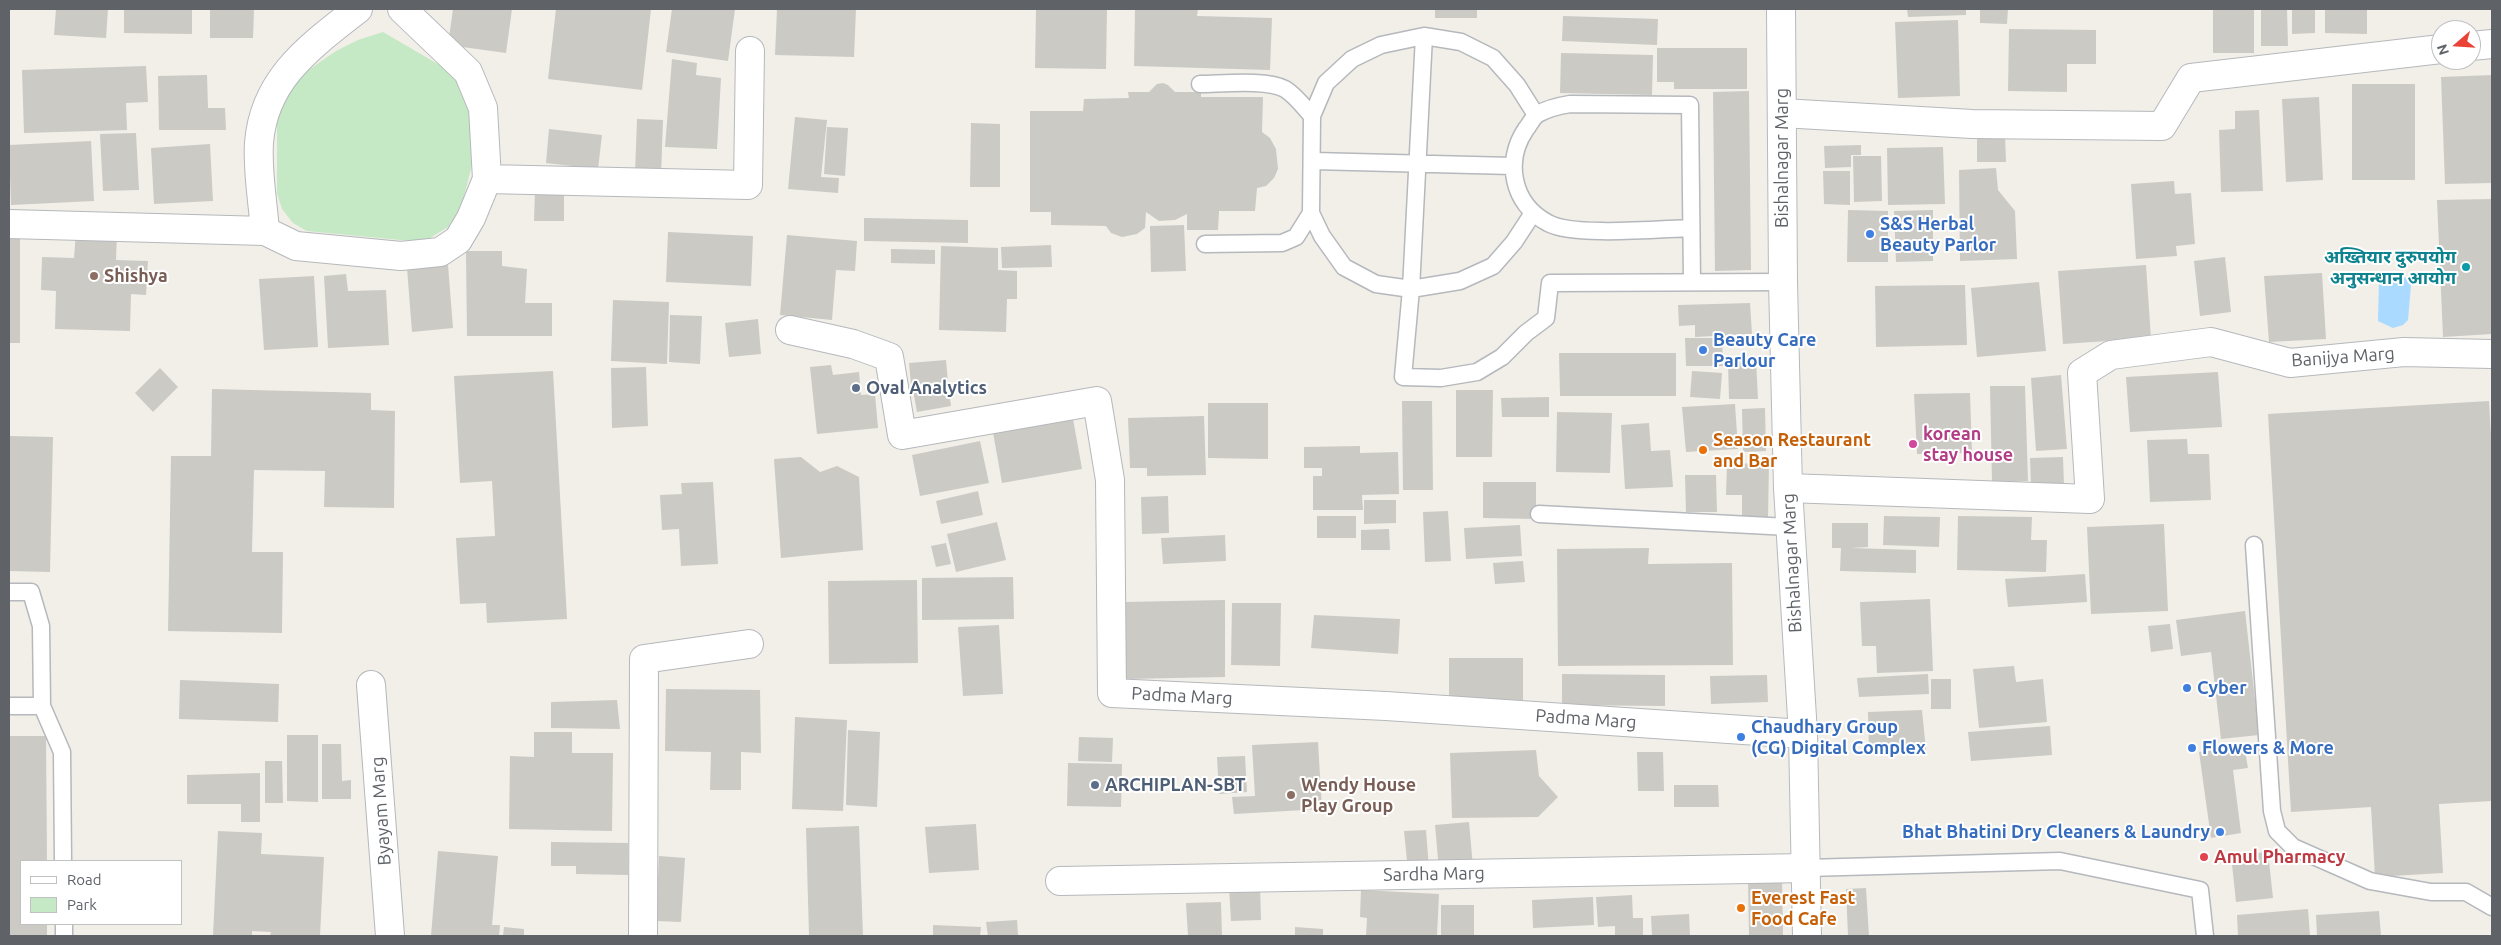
<!DOCTYPE html>
<html>
<head>
<meta charset="utf-8">
<style>
	body { margin:0 }
	#map { position:relative; width:2501px; height:945px; overflow:hidden; background:#f1efe8; font-family:Ubuntu,sans-serif }
	canvas { display:block }
	.frame { position:absolute; inset:0; border:10px solid #5f6368; pointer-events:none }
	.legend { position:absolute; left:20px; top:860px; width:162px; height:65px; box-sizing:border-box; background:#fff; border:1px solid #bfc1c3; margin:0; padding:6px 9px; list-style:none; font-size:15px; color:#5f6368 }
	.legend li { display:flex; align-items:center; gap:10px; height:25px }
	.legend b { width:25px; border:1px solid #bfc1c3 }
	.north { position:absolute; left:2431px; top:20px; width:50px; height:50px; box-sizing:border-box; background:#fff; border:1px solid #bfc1c3; border-radius:50%; rotate:251deg; font-size:14px; font-weight:700; line-height:20px; text-align:center; color:#5f6368 }
	.north::after { content:''; display:block; margin:auto; width:18px; height:22px; background:#ea4335; clip-path:polygon(50% 0,100% 100%,50% 72%,0 100%) }
</style>
</head>
<body>
<div id="map">
<canvas width="2501" height="945"></canvas>
<div class="frame"></div>
<ul class="legend">
<li><b style="height:6px;background:#fff"></b>Road</li>
<li><b style="height:14px;background:#c5e8c5"></b>Park</li>
</ul>
<div class="north">N</div>
</div>
<script>
const c = document.querySelector('canvas').getContext('2d');
c.lineJoin = 'round';
function paint(path, color) {
  c.fillStyle = color;
  c.fill(path, 'evenodd');
}
function trace(path, color, width, dash) {
  c.strokeStyle = color;
  c.lineWidth = width;
  c.lineCap = dash ? 'butt' : 'round';
  c.setLineDash(dash || []);
  c.stroke(path);
}
function label(font, color, halo, rows, align = 'center') {
  c.font = font + ' Ubuntu,"Noto Sans Devanagari",sans-serif';
  c.lineWidth = 4;
  c.setLineDash([]);
  c.textBaseline = 'middle';
  c.strokeStyle = halo;
  c.fillStyle = color;
  for (const [text, x, y, turn = 0] of rows) {
    c.save();
    c.translate(x, y);
    c.rotate((+turn || 0) * Math.PI / 180);
    c.textAlign = isNaN(turn) ? turn : align;
    if (halo) c.strokeText(text, 0, 0);
    c.fillText(text, 0, 0);
    c.restore();
  }
}
const green = new Path2D(`
	M383,32L448,70L469,95L473,161L462,204L448,227L430,238L411,241L307,231L293,223L282,209L277,193V116L297,78L336,51L358,40Z`);
const water = new Path2D(`
	M2395,275L2406,278L2411,285L2408,320L2403,325L2393,328L2378,321L2379,279Z`);
const building = new Path2D(`
	M56,9H108L106,38L54,35Z
	M124,9H192V34L124,33Z
	M210,9H254L253,38H210Z
	M453,9H512L506,53L448,45Z
	M556,9H651L642,90L548,79Z
	M672,9H735L728,61L666,52Z
	M777,9H856L854,57L775,55Z
	M1036,9H1107L1106,69L1035,68Z
	M1135,9H1198L1197,16L1272,18L1270,70L1134,66Z
	M1435,9H1477V18H1435Z
	M1907,9H1966V15L1908,17Z
	M1980,9H2008L2007,24L1980,23Z
	M2213,9H2254V53H2213Z
	M2261,9H2287L2288,46H2261Z
	M2292,9H2315V33L2292,34Z
	M2325,9H2367V34L2325,33Z
	M1563,16L1658,19L1657,45L1562,41Z
	M1958,20L1960,96L1898,98L1895,22Z
	M2009,29L2096,30V64H2067V92L2008,91Z
	M1657,48H1747V89H1674V82H1657Z
	M1561,53L1653,55L1652,95L1560,93Z
	M672,59L697,63L696,75L721,78L717,149L665,147Z
	M146,66L148,102L126,103L127,130L24,133L22,70Z
	M207,75L208,108H225L226,130H159L158,76Z
	M2492,75V183L2445,184L2441,77Z
	M1163,83L1168,85L1175,92H1201V97H1263L1262,132L1270,138L1276,149L1278,169L1274,178L1266,186L1257,188L1255,211H1219L1218,230H1187V214L1175,220L1159,221L1146,212L1145,228L1137,234L1122,237L1111,233L1106,226L1051,225V212H1030V111H1083L1084,99L1129,98L1128,92H1149L1157,84Z
	M2352,84H2415V180H2352Z
	M1749,91L1751,270L1715,271L1713,92Z
	M2319,97L2323,180L2286,182L2282,99Z
	M2259,110L2263,191L2221,192L2219,130L2235,129V111Z
	M795,117L827,120L821,177L839,178L838,193L788,189Z
	M637,119L663,120L661,175L635,174Z
	M971,123L1000,124V187H970Z
	M827,127L848,128L845,176L824,174Z
	M549,129L602,135L598,169L546,163Z
	M136,133L139,190L103,191L100,134Z
	M2005,135L2006,162H1977V136Z
	M91,141L94,201L11,205L9,145Z
	M210,144L213,201L154,204L151,148Z
	M1861,145V155H1851V167L1825,168L1824,146Z
	M1943,147L1945,204L1888,205L1887,148Z
	M1853,156H1881L1882,201L1854,202Z
	M1996,168L1998,190L2015,211L2017,259L1960,261L1959,170Z
	M1823,171H1850V205L1824,204Z
	M2174,181L2175,194L2191,193L2195,244L2176,246L2177,256L2136,259L2131,184Z
	M535,191L564,192V221H534Z
	M2492,199V334L2443,337L2437,200Z
	M1848,210L1888,211V262H1847Z
	M1933,210V261L1896,262L1894,211Z
	M864,218L968,220V243L864,241Z
	M1184,225L1186,271L1151,272L1150,226Z
	M76,232L117,233L116,260L148,261L146,295L131,294L130,331L55,329L56,291L41,290L42,257L74,258Z
	M668,232L753,236L751,286L666,282Z
	M9,233H20V343H9Z
	M787,235L857,241L855,271L836,270L832,320L780,315Z
	M1051,245L1052,267L1002,268L1001,247Z
	M941,246L998,248V270L1017,271V299H1007L1006,332L939,330Z
	M891,249L935,250V264L891,263Z
	M466,251H502V266L527,269L525,303H552V336H467Z
	M2225,257L2231,312L2200,316L2194,261Z
	M448,265L453,328L412,332L407,268Z
	M2146,265L2151,338L2063,344L2058,271Z
	M2322,273L2326,339L2269,342L2264,276Z
	M346,274L348,291L386,290L389,345L328,348L324,276Z
	M314,276L318,347L264,350L259,279Z
	M2039,282L2046,351L1977,357L1971,288Z
	M1965,285L1967,345L1876,347L1875,286Z
	M613,300L669,302L667,364L611,361Z
	M1750,303L1752,334L1695,337V325L1679,326L1678,305Z
	M670,315L702,316L700,364L669,362Z
	M758,319L761,354L729,357L725,323Z
	M1685,338H1722L1723,366H1686Z
	M1559,353H1676V396H1560Z
	M946,360L948,382L911,385L909,363Z
	M1756,360L1758,399H1729L1728,361Z
	M831,365L833,375L859,372L861,395L875,394L878,428L817,434L810,367Z
	M646,367L648,426L612,428L611,368Z
	M160,368L178,387L153,412L135,393Z
	M553,371L567,619L487,623L486,603L460,604L456,538L495,536L492,481L460,483L454,376Z
	M1692,371L1722,373L1720,399L1690,397Z
	M2218,372L2222,427L2130,432L2126,377Z
	M2061,375L2067,449L2036,451L2031,378Z
	M948,384L951,406L917,412L913,390Z
	M1990,386H2025L2028,481L1992,482Z
	M212,389L371,393V410L395,411L394,508L324,507L325,471L254,470L252,552H283L282,633L168,631L171,456H211Z
	M1456,390H1493L1492,457H1456Z
	M1970,393L1972,453L1917,454L1914,394Z
	M1549,397V417H1502L1501,398Z
	M1402,401H1432L1433,490H1403Z
	M2489,401L2492,453V801L2439,804L2443,873L2375,877L2371,807L2291,812L2268,414Z
	M1208,403H1268V459L1208,458Z
	M1735,404L1738,449L1686,452L1682,407Z
	M1765,408L1766,451L1743,452L1742,409Z
	M1557,412L1612,413L1610,473L1556,472Z
	M1072,413L1082,469L1002,483L992,427Z
	M1204,416L1206,475L1147,476V468H1130L1128,418Z
	M1649,423L1651,451L1670,450L1673,487L1625,489L1621,425Z
	M9,436L53,437L50,572L9,571Z
	M2187,439L2188,454H2209L2211,500L2150,502L2147,440Z
	M980,441L989,483L920,496L912,455Z
	M1360,446V453L1398,452L1399,494L1362,495L1363,510H1313V476H1322V468H1304V447Z
	M801,457L820,472L837,466L859,477L863,550L781,558L774,459Z
	M2063,457L2064,485L2031,486L2030,458Z
	M1727,463L1769,464L1768,519H1742V495H1726Z
	M1685,475H1716L1717,512H1686Z
	M713,482L718,564L681,566L679,529L662,530L660,495L682,494L681,483Z
	M1483,482H1536V519L1483,518Z
	M978,491L983,515L941,524L936,501Z
	M1168,496L1169,533L1142,534L1141,497Z
	M1364,500H1396V523L1364,524Z
	M1448,511L1451,561L1425,562L1423,512Z
	M1317,516H1356V538H1317Z
	M1884,516L1940,517L1939,547L1883,545Z
	M1958,516L2032,517L2031,540H2047L2046,572L1957,570Z
	M997,522L1006,560L956,572L947,534Z
	M1832,523H1868V547L1851,548L1916,550V573L1840,571L1841,548H1832Z
	M2164,524L2168,611L2091,614L2087,527Z
	M1520,525L1522,556L1466,559L1464,528Z
	M1389,529L1390,550H1361V530Z
	M1225,535L1226,561L1163,564L1161,538Z
	M946,543L951,564L936,567L931,546Z
	M1649,548L1648,564L1732,563L1733,665L1558,666L1557,549Z
	M1523,561L1525,582L1495,584L1493,563Z
	M2085,574L2087,602L2008,607L2005,579Z
	M1013,577L1014,619L922,620V578Z
	M917,580L918,663L829,664L828,581Z
	M1930,599L1933,671L1877,673L1876,646H1862L1860,602Z
	M1225,600V677L1126,679L1124,602Z
	M1232,603H1281L1280,666L1231,665Z
	M2245,611L2259,735L2221,739L2211,652L2181,656L2176,620Z
	M1314,615L1400,619L1398,654L1311,648Z
	M2170,624L2173,649L2151,652L2148,626Z
	M999,625L1003,694L963,696L958,627Z
	M1449,658H1523V700L1449,699Z
	M2014,666L2016,682L2043,679L2047,722L1979,728L1973,669Z
	M1562,674L1665,675V706L1562,705Z
	M1928,674L1929,694L1859,697L1857,678Z
	M1767,675L1768,702L1711,704L1710,676Z
	M1931,679H1951V709H1931Z
	M180,680L279,684L278,722L179,719Z
	M666,689L760,690L761,753L741,752V790H710L711,752L665,751Z
	M617,700L620,729L551,728V702Z
	M1922,710L1926,750L1869,752L1868,712Z
	M795,717L847,720L843,811L792,809Z
	M2050,726L2052,755L1971,761L1968,732Z
	M848,730L880,732L877,807L846,805Z
	M534,732H572V753H613L612,831L509,829L510,756L534,757Z
	M287,735H318V802L287,801Z
	M9,736H46L47,861H21V924H47V936H9Z
	M1079,737L1113,738L1112,762L1078,761Z
	M1318,742L1322,809L1234,814L1232,797L1255,796L1252,745Z
	M322,744H341L342,781L351,780V799H322Z
	M2244,746L2248,768L2233,770L2241,833L2211,838L2199,752Z
	M1536,750L1539,776L1558,797L1538,817L1452,818L1450,753Z
	M1637,752H1663L1664,791H1638Z
	M1245,756L1247,792L1219,794L1217,757Z
	M265,761H282L283,803H265Z
	M1068,763L1122,764L1121,807L1067,806Z
	M260,773V822H241V804H187V775Z
	M1674,785H1718L1719,807H1674Z
	M1469,822L1473,867L1439,870L1435,825Z
	M976,824L979,870L929,873L925,827Z
	M859,826L863,936H809L806,828Z
	M1426,830L1429,869L1408,871L1404,831Z
	M218,831L262,833L261,854L324,857L320,936H270L271,932L252,931V936H213Z
	M551,842L628,843V875L576,874V866H551Z
	M438,851L498,856L492,925H500L499,936H431Z
	M2268,852L2273,898L2236,902L2231,855Z
	M659,856L685,858L681,922L656,921Z
	M1748,878H1782L1783,936H1749Z
	M1260,886L1261,920L1231,921L1229,887Z
	M1866,888L1869,936H1848L1846,889Z
	M1361,890L1439,894L1437,936H1366L1367,918L1360,917Z
	M1632,895L1633,918H1643V936H1615V926L1598,927L1596,897Z
	M1593,897L1594,925L1533,928L1532,900Z
	M1221,902L1222,936H1188L1186,903Z
	M1441,905H1474V936H1441Z
	M2308,909L2310,936H2238L2237,915Z
	M2379,911L2381,936H2317L2316,915Z
	M1689,914L1690,936H1652L1651,916Z
	M1017,920L1018,936H988L986,922Z
	M933,925L981,927L980,936H933Z
	M504,927L524,929V936H503Z
	M1295,927L1323,929V936H1295Z`);
const service = new Path2D(`
	M1424,36L1411,289L1403,377L1441,378L1477,372L1502,357L1526,333L1546,318L1550,283L1783,282
	M1200,84C1221,84 1267,79 1285,89C1296,96 1303,106 1312,116
	M1313,161L1512,166
	M1533,213L1514,242L1493,266L1460,281L1411,289L1376,284L1344,267L1322,236L1311,213L1312,116L1326,83L1352,59L1381,45L1424,36L1461,42L1493,58L1517,85L1536,115
	M1691,228C1658,229 1573,237 1548,223C1512,204 1504,161 1526,129C1530,124 1533,117 1538,114C1548,108 1558,106 1570,104L1690,105L1692,281
	M1205,244L1282,243L1296,237L1311,213
	M1539,514L1789,527
	M2254,545L2272,811L2277,831L2293,847L2370,881L2431,892H2466L2492,907
	M9,592H31L41,626L42,706H9
	M42,706L62,752L63,861
	M1807,868L2060,861L2200,890L2205,936
	M64,924V936`);
const minor = new Path2D(`
	M402,9L468,72L483,108L487,179
	M2471,46L2492,44
	M1782,113L1972,124L2162,126L2191,78L2441,49
	M9,224L265,231L296,246L401,256L440,252L458,240L471,218L487,179L748,185L750,51
	M265,231C263,203 257,171 259,143C264,78 311,46 358,9
	M790,330L853,344L889,357L902,435L1097,401L1110,480L1112,693L1386,706L1803,734
	M1788,488L2090,499L2082,373L2111,355L2211,342L2290,363L2404,352L2492,354
	M371,685L390,936
	M1060,881L1807,868
	M643,936L644,659L749,644`);
const secondary = new Path2D(`
	M1781,9L1783,282L1788,488L1803,734L1807,936`);
const markers = [
	[1870,234,5,"#3f7fe0"],
	[2466,267,5,"#0f9aa8"],
	[94,276,5,"#8d6e63"],
	[1703,350,5,"#3f7fe0"],
	[856,388,5,"#5c6f8a"],
	[1913,444,5,"#d1479c"],
	[1703,450,5,"#e8710a"],
	[2187,688,5,"#3f7fe0"],
	[1741,737,5,"#3f7fe0"],
	[2192,748,5,"#3f7fe0"],
	[1095,785,5,"#5c6f8a"],
	[1291,795,5,"#8d6e63"],
	[2220,832,5,"#3f7fe0"],
	[2204,857,5,"#e0444e"],
	[1741,908,5,"#e8710a"]
];
const streetNames = [
	["Bishalnagar Marg",1782,158,-90],
	["Banijya Marg",2343,357,-4],
	["Bishalnagar Marg",1792,563,-93],
	["Padma Marg",1182,696,3],
	["Padma Marg",1586,719,4],
	["Byayam Marg",381,811,-94],
	["Sardha Marg",1434,874,-1]
];
const shopNames = [
	["S&S Herbal",1880,224],
	["Beauty Parlor",1880,245],
	["Beauty Care",1713,340],
	["Parlour",1713,361],
	["Cyber",2197,688],
	["Chaudhary Group",1751,727],
	["(CG) Digital Complex",1751,748],
	["Flowers & More",2202,748],
	["Bhat Bhatini Dry Cleaners & Laundry",2210,832,"right"]
];
const cultureNames = [
	["अख्तियार दुरुपयोग",2456,257],
	["अनुसन्धान आयोग",2456,278]
];
const educationNames = [
	["Shishya",104,276],
	["Wendy House",1301,785],
	["Play Group",1301,806]
];
const serviceNames = [
	["Oval Analytics",866,388],
	["ARCHIPLAN-SBT",1105,785]
];
const hotelNames = [
	["korean",1923,434],
	["stay house",1923,455]
];
const foodNames = [
	["Season Restaurant",1713,440],
	["and Bar",1713,461],
	["Everest Fast",1751,898],
	["Food Cafe",1751,919]
];
const healthNames = [
	["Amul Pharmacy",2214,857]
];
paint(green, '#c5e8c5');
paint(water, '#aadaff');
paint(building, '#cccac5');
trace(service, '#b5b8bc', 19);
trace(minor, '#b5b8bc', 30);
trace(secondary, '#b6babf', 30);
trace(service, '#fff', 16);
trace(minor, '#fff', 28);
trace(secondary, '#fff', 28);
for (const [x, y, r, color] of markers) {
  const dot = new Path2D();
  dot.arc(x, y, r, 0, 2 * Math.PI);
  c.fillStyle = color;
  c.fill(dot);
  trace(dot, '#fff', 2);
}
label('18px', '#5f6368', '#fff', streetNames);
label('bold 18px', '#366cbe', '#fff', shopNames, 'left');
label('bold 18px', '#0d838f', '#fff', cultureNames, 'right');
label('bold 18px', '#785e54', '#fff', educationNames, 'left');
label('bold 18px', '#4e5e75', '#fff', serviceNames, 'left');
label('bold 18px', '#b23c85', '#fff', hotelNames, 'left');
label('bold 18px', '#c56008', '#fff', foodNames, 'left');
label('bold 18px', '#be3a42', '#fff', healthNames, 'left');
</script>
</body>
</html>
